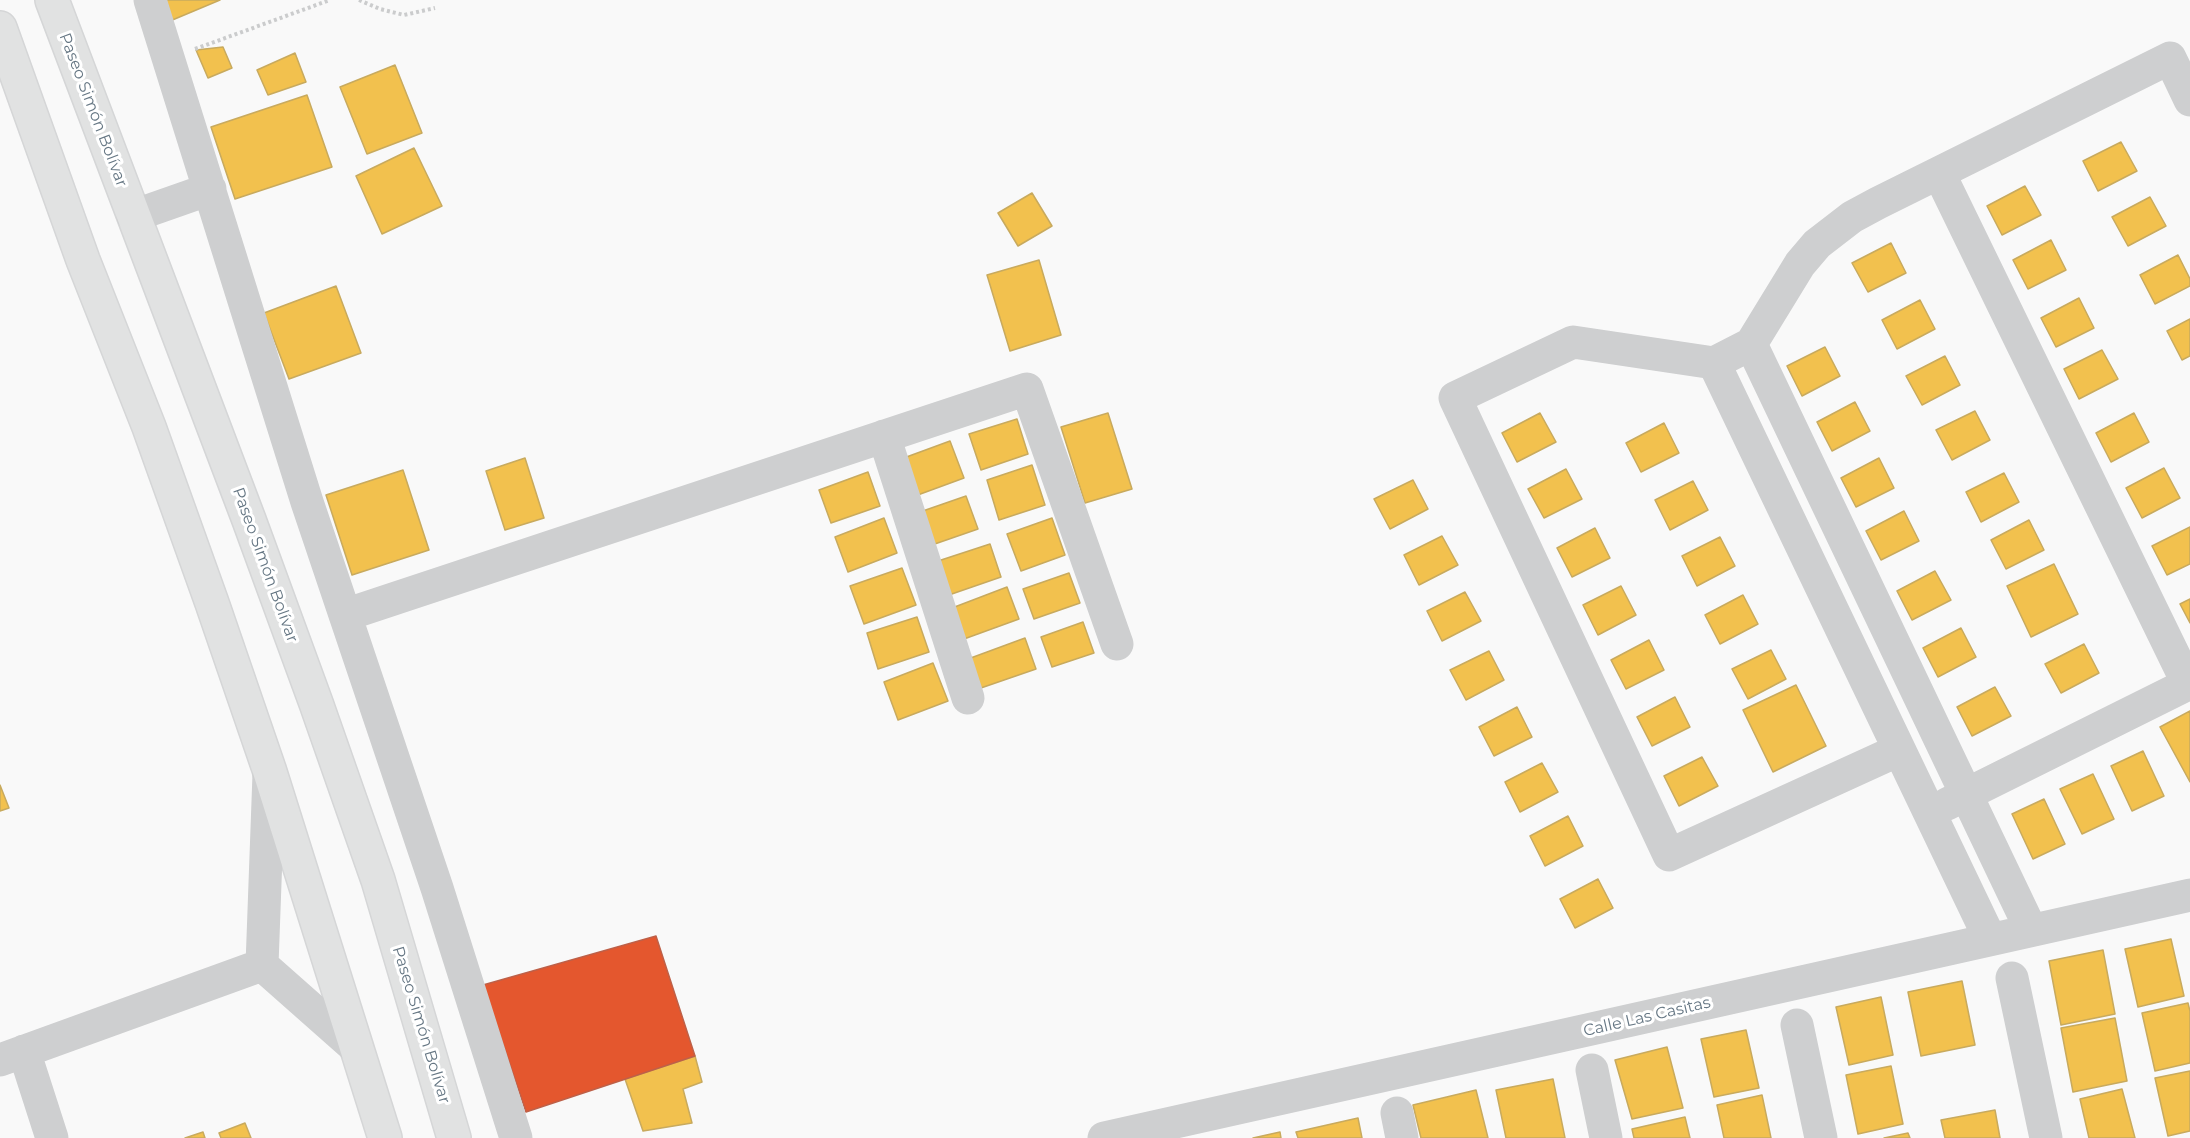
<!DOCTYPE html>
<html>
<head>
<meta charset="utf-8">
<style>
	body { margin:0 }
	canvas { display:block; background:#f9f9f9 }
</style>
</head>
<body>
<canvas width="2190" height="1138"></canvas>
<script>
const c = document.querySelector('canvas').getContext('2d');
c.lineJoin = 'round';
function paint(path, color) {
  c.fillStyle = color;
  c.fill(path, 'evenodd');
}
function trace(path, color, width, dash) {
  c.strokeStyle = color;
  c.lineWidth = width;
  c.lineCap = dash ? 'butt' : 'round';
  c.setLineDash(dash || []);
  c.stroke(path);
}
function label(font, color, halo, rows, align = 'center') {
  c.font = font + ' Montserrat,sans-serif';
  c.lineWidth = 6;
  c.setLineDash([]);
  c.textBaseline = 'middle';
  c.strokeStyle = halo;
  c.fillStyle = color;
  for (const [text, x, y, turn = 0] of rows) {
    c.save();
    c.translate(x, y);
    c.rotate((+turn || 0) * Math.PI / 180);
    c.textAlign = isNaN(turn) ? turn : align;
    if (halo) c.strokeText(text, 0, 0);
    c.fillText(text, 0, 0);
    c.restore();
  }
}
const homes = new Path2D(`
	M160,0H220L170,21Z
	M223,47L232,68L208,78L196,50Z
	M295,53L306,82L268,95L257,70Z
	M395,65L422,133L367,154L340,87Z
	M307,95L332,167L235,199L211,127Z
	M2121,142L2137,171L2098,191L2083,161Z
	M414,148L442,206L382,234L356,176Z
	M2025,186L2041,215L2002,235L1987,206Z
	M1032,193L1052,226L1018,246L998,213Z
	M2150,197L2166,226L2128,246L2112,217Z
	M2051,240L2066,270L2028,289L2013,260Z
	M1891,243L1906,273L1868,292L1852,263Z
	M2178,255L2190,279V286L2155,304L2140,275Z
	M1039,260L1061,335L1010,351L987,275Z
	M336,286L361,353L289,379L264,313Z
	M2079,298L2094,328L2056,347L2041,318Z
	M1920,300L1935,329L1897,349L1882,320Z
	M2190,319V356L2182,360L2167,331Z
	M1825,347L1840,376L1802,396L1787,366Z
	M2102,350L2118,379L2079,399L2064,369Z
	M1945,356L1960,385L1922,405L1906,376Z
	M1855,402L1870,431L1832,451L1817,422Z
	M1975,411L1990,440L1952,460L1936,430Z
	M1108,413L1132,489L1085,503L1061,427Z
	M1540,413L1556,442L1517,462L1502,433Z
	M2134,413L2149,442L2111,462L2096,433Z
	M1017,419L1028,454L981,470L969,434Z
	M1664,423L1679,453L1641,472L1626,443Z
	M950,441L964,478L915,496L901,459Z
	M525,458L544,518L505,530L486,471Z
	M1879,458L1894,488L1856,507L1841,478Z
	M1032,465L1045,505L999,520L987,480Z
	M2164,468L2180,498L2142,518L2126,488Z
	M1566,469L1582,499L1544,518L1528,489Z
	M403,470L429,550L352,575L326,495Z
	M868,472L880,506L831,523L819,490Z
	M2004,473L2019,502L1981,522L1966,492Z
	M1413,480L1428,509L1390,529L1374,499Z
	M1693,481L1708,510L1670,530L1655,500Z
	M966,496L978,529L929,546L917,513Z
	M1904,511L1919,541L1881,560L1866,531Z
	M884,518L897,553L848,572L835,537Z
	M1052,518L1065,555L1021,571L1007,534Z
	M2029,520L2044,550L2006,569L1991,540Z
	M2190,527V564L2167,575L2152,546Z
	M1595,528L1610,558L1572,577L1557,548Z
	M1442,536L1458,565L1419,585L1404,555Z
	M1720,537L1735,566L1697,586L1682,556Z
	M990,544L1001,577L946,596L935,562Z
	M2054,564L2078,614L2031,637L2007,586Z
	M902,568L916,605L864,624L850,586Z
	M1935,571L1951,600L1912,620L1897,591Z
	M1069,573L1080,603L1034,619L1023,589Z
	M1621,586L1636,615L1598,635L1583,605Z
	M1007,587L1019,619L964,639L952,608Z
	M1465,592L1481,621L1442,641L1427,611Z
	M1743,595L1758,624L1720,644L1705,615Z
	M2190,599V623L2180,604Z
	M917,617L929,652L878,669L867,633Z
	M1083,622L1094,653L1052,667L1041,637Z
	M1961,628L1976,657L1938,677L1923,648Z
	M1025,638L1036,669L978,689L968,659Z
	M1649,640L1664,670L1626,689L1611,660Z
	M2084,644L2099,673L2061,693L2045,664Z
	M1771,650L1786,679L1748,699L1732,669Z
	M1489,651L1504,680L1466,700L1450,670Z
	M933,663L948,701L898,720L884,682Z
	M1796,685L1826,746L1773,772L1743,710Z
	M1995,687L2011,716L1972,736L1957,707Z
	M1675,697L1690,727L1652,746L1637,717Z
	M1517,707L1532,737L1494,756L1479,727Z
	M2190,711V782L2160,727Z
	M2143,751L2164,796L2132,811L2111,766Z
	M1702,757L1718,786L1679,806L1664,776Z
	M1542,763L1558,792L1520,812L1505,782Z
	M2093,774L2114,819L2082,834L2060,789Z
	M0,785L9,808L0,811Z
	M2044,799L2065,844L2033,859L2012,814Z
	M1568,816L1583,846L1545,866L1530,836Z
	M1598,879L1613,908L1575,928L1560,899Z
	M2171,939L2184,996L2138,1007L2125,949Z
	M2103,950L2115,1014L2061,1025L2049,961Z
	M1962,981L1975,1045L1921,1056L1908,992Z
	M1881,997L1893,1055L1849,1065L1836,1007Z
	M2188,1003L2190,1011V1063L2155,1071L2142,1013Z
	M2115,1018L2127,1081L2073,1092L2061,1028Z
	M1746,1030L1759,1088L1714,1097L1701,1039Z
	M1667,1047L1683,1108L1632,1119L1615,1060Z
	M695,1056L702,1082L683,1089L692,1123L643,1131L625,1079Z
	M1891,1066L1903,1124L1858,1134L1846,1075Z
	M2190,1071V1131L2168,1136L2155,1078Z
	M1553,1079L1565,1138H1506L1496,1090Z
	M2122,1089L2135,1138H2089L2080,1099Z
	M1476,1090L1488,1138H1421L1413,1105Z
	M1762,1095L1771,1138H1724L1717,1105Z
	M1995,1110L2000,1138H1945L1941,1120Z
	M1685,1117L1690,1138H1634L1632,1129Z
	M1358,1118L1362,1138H1298L1296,1132Z
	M245,1123L251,1138H221L219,1133Z
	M203,1132L205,1138H185Z
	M1280,1132L1281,1138H1253Z
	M1908,1133L1910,1138H1884Z`);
const shops = new Path2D(`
	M656,936L695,1056L526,1112L483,985Z`);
const path = new Path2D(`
	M359,0L380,9L404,15L435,8
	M195,49L330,0`);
const minor = new Path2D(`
	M150,0L307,502L437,888L516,1138
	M1939,173L2188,684
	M133,216L210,189
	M1751,344L2031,930
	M1714,363L1990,939
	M884,436L968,698
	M345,615L1027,389L1117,644
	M1899,750L1669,855L1455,398L1573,342L1714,363L1751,344L1800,264L1817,244L1852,217L1878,203L2170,58L2190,100
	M1947,804L2190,683
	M262,965L269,774
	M262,965L357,1049
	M2012,978L2046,1138
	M1797,1025L1821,1138
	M24,1051L52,1138
	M0,1060L262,965
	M1592,1070L1606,1138
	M1397,1113L1402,1138
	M1104,1138L2190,895`);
const major = new Path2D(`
	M52,0L249,520L316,703L378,880L454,1138
	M0,28L83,260L149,427L212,603L269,769L385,1138`);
const streetNames = [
	["Paseo Simón Bolívar",93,110,69],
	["Paseo Simón Bolívar",265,565,70],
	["Calle Las Casitas",1647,1017,-13],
	["Paseo Simón Bolívar",421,1025,73]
];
paint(homes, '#f2c14e');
trace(homes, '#c8aa5e', 1.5);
paint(shops, '#e4572e');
trace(shops, '#be6048', 1.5);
trace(major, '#d5d6d7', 36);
trace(path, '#cbcccd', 4, [3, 3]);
trace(minor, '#cecfd0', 33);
trace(major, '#e1e2e2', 33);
label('16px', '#657683', '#fff', streetNames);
</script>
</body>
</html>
